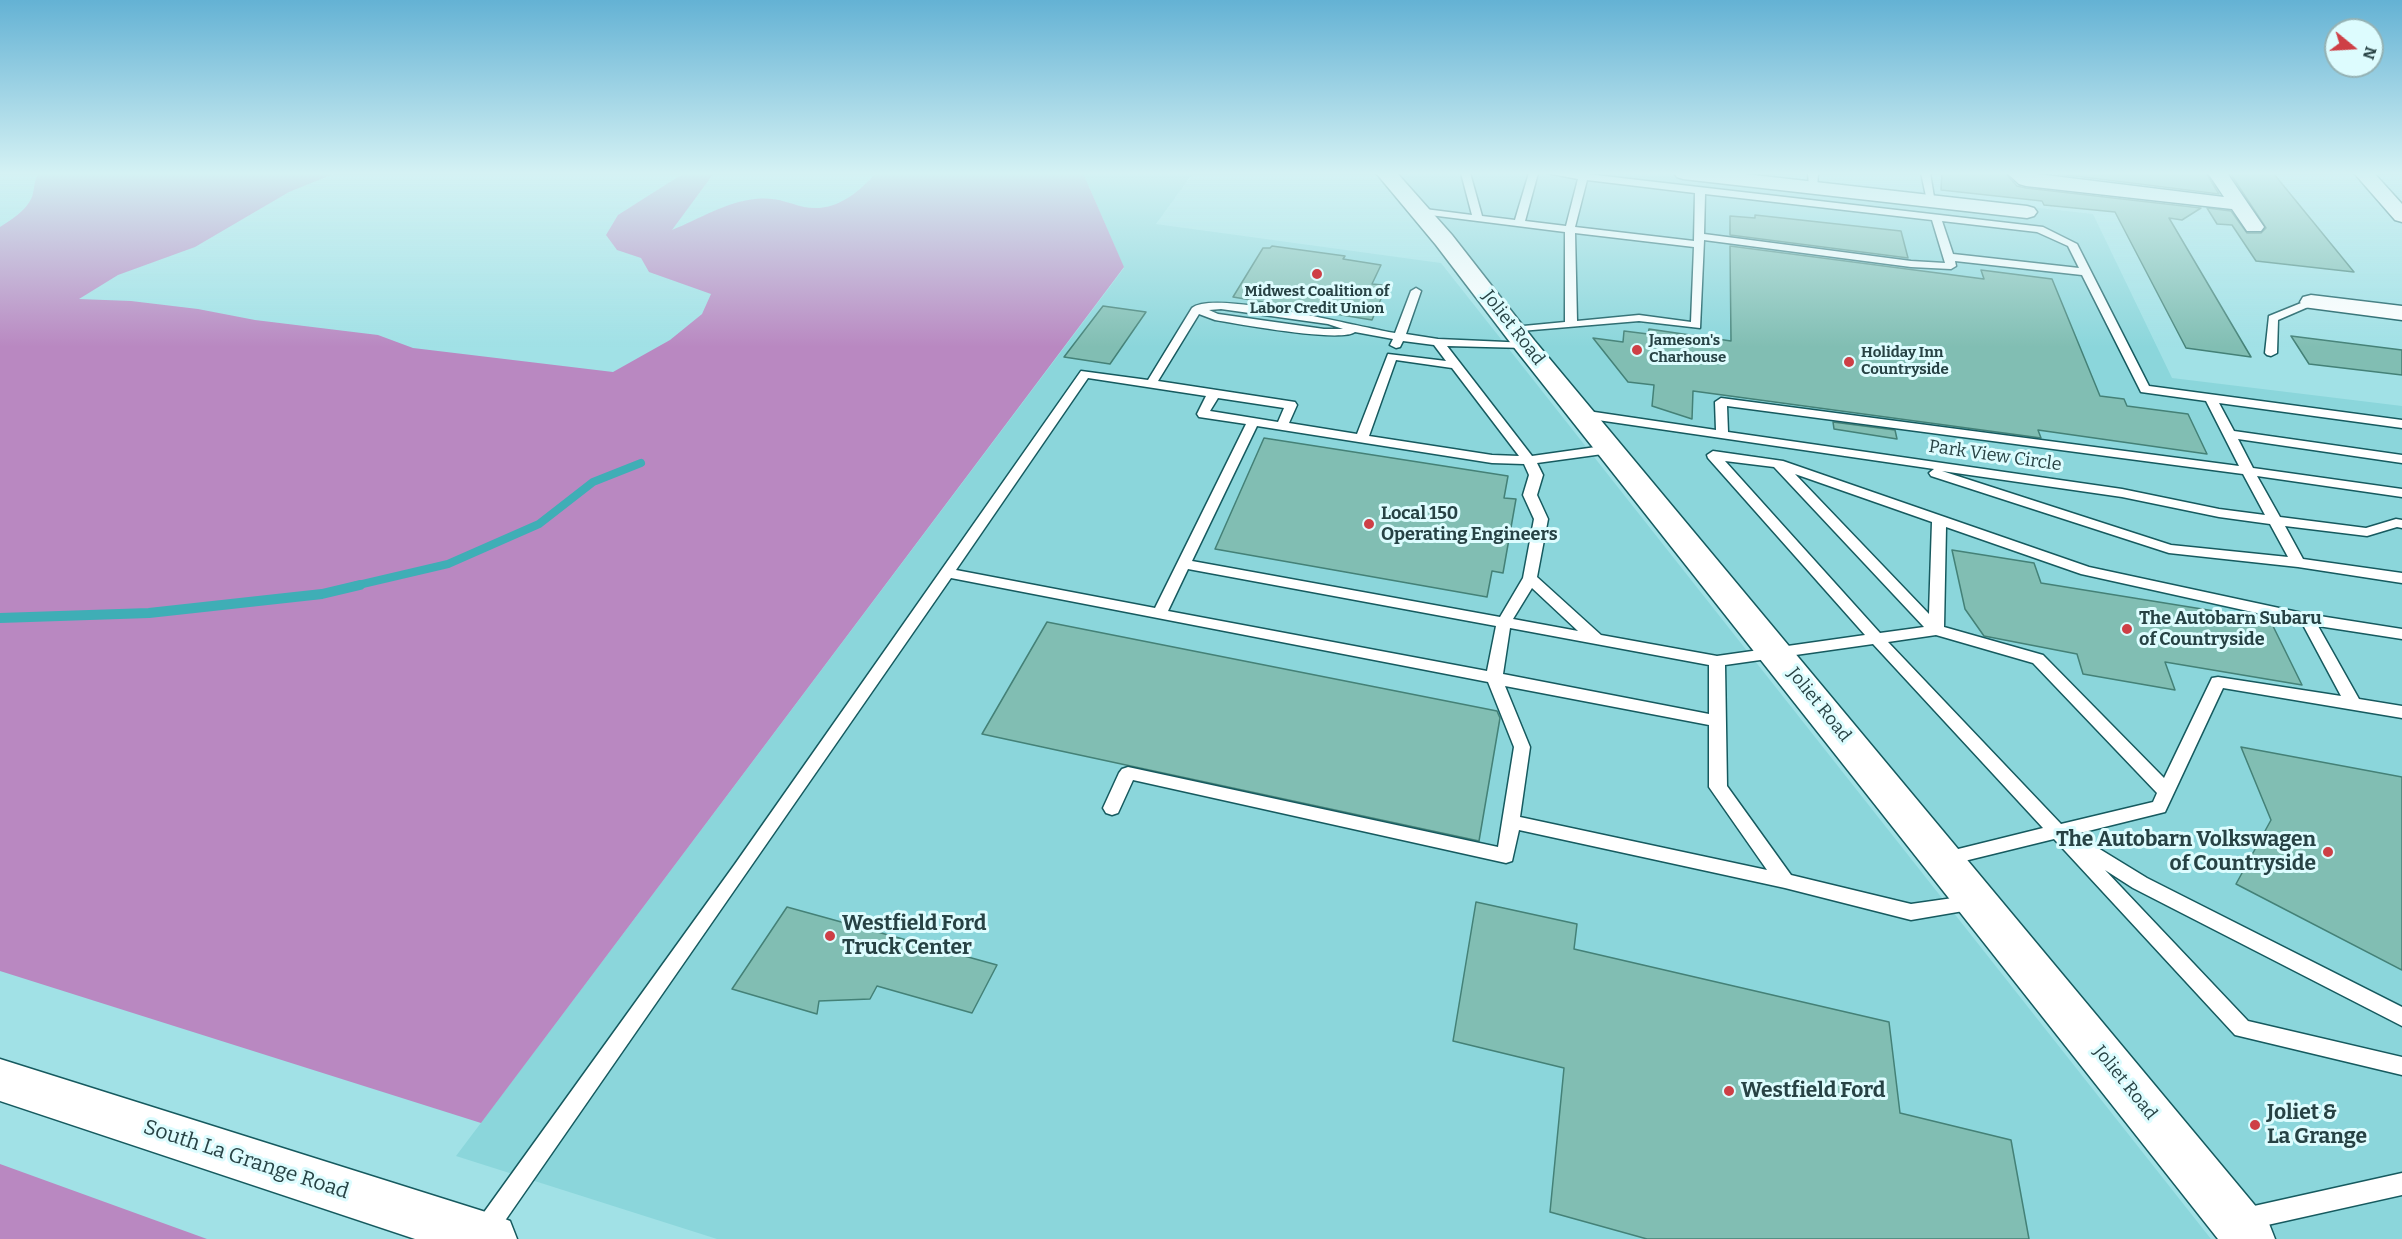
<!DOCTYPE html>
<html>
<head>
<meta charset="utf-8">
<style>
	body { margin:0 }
	#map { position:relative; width:2402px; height:1239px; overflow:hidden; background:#a1e1e6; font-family:Bitter,serif }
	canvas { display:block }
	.north { position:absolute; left:2324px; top:18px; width:60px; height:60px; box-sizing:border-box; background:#ddfcfe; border:2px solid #94b2b4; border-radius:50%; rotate:108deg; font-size:16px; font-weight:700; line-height:24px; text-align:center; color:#274244 }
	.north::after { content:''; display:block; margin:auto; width:21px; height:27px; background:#ce3f46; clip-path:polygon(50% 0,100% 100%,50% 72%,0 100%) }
</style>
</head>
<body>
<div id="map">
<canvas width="2402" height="1239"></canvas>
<div class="north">N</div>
</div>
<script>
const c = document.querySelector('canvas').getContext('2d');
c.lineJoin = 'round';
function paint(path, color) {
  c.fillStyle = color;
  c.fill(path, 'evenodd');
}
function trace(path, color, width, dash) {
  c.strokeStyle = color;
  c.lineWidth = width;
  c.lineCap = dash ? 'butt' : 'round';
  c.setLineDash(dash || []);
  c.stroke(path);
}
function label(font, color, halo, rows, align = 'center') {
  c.font = font + ' Bitter,serif';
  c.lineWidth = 6;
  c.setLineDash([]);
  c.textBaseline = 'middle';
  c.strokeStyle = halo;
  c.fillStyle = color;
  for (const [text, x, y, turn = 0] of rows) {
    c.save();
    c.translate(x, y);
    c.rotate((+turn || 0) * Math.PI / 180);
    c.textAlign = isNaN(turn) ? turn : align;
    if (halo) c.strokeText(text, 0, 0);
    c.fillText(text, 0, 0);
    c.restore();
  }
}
const built = new Path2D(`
	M1083,173H1193L1156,224L1441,263L2211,1239H717L456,1156L1124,268Z
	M1390,173H1727L2093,214L2172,378L2402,406V1239H2264Z`);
const forest = new Path2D(`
	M39,173H336L289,192L195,247L118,275L79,299L131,301L198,309L255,320L378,335L413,348L613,372L670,340L702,314L711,294L649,272L641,258L617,250L606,235L618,215L684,173H714L672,230C699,219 726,202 755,199C777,197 784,202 804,207C834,213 857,194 876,173H1083L1124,267L481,1123L0,971V227C12,219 26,211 32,197C35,188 33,182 39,173Z
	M0,1164L207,1239H0Z`);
const streamFar1 = new Path2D(`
	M354,586L448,564L539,524L593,482L641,463`);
const stream = new Path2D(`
	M0,618L149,613L322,594L360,585`);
const building = new Path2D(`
	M1942,173H2005L2017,186L2026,188L2201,208L2182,220L2169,218L2251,357L2186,348L2115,212L2044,205L2042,201L1941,190Z
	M2051,173H2206L2219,194Z
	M2230,173L2274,174L2354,272L2256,261L2232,225L2217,224L2207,208L2231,211L2247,233H2261L2266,228Z
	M1755,215L1901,231L1908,258L1730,235V216L1755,218Z
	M1272,246L1345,256L1343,259L1381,265L1372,284L1383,285L1379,293L1383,294L1372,320L1233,297L1263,248H1270Z
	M1730,246L1984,279L1981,270L2052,279L2100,396L2124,399L2127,406L2188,414L2207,454L2038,430L2041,438L1693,391L1692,419L1652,406L1654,385L1628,382L1593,338L1623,342L1624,331L1648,334L1649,329L1731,341Z
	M1103,306L1146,312L1110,364L1064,357Z
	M2291,336L2402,350V375L2309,364Z
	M1833,422L1895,430L1897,439L1834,429Z
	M1264,438L1508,476L1504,498L1516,499L1503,573L1492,571L1487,597L1215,549Z
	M1952,550L2034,563L2041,583L2270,620L2302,685L2165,662L2175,690L2083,674L2077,654L1984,636L1965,609Z
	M1047,622L1497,711L1500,718L1479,841L982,734Z
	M2241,747L2402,777V970L2236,884L2271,820Z
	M1476,902L1577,924L1574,949L1889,1022L1900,1113L2011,1140L2029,1239H1647L1550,1212L1564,1068L1453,1041Z
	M787,907L997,965L972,1013L877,986L870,999L819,1001L817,1014L732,989Z`);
const service = new Path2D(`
	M1461,173H1470L1482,216L1515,220L1529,173H1538L1525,221L1566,226L1578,179L1547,173H1578L2043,227L2077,244L2149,386L2402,420V428L2219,403L2234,431L2402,455V463L2238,439L2253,468L2402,489V497L2257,476L2280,517L2366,528L2396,519L2402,520V528L2397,527L2367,536L2285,526L2303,559L2402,573V583L2298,567L2169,553L1931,476L1929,473L1934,469L1577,417L1575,414L1581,410L1716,430L1715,402L1721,398L2239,466L2206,401L2141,392L2082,275L1955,261L1956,266L1951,269L1911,267L1704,240L1700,328L1639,321L1509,332L1507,330L1513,327L1565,322V232L1414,213V209L1417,208L1472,215ZM1587,180L1695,193L1694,241L1575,227ZM1705,194L1932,220L1945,263L1911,261L1704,234ZM1942,221L2037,232L2068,246L2079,268L1953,254ZM1575,233L1694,247L1691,322L1639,315L1577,321ZM1727,406L2243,474L2265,515L2219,509L2122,489L1728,432ZM1942,471L2122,497L2219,517L2270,524L2288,557L2171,545Z
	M1808,173H1818L1817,190L1809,188Z
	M1921,173H1930L1935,203L1927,201Z
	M1416,288L1421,291L1406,334L1438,339L1529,343L1531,345L1525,348L1447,346L1532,456L1610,445L1616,449L1610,453L1537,463L1543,475L1537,495L1548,519L1537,577L1601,635L1717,656L1865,635L1708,458L1707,455L1713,451L1783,461L2089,567L2307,614L2402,629V639L2318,626L2359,699L2402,706V718L2223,688L2165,812L2072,835L2080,837L2147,878L2402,1007V1026L2133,888L2105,870L2248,1021L2402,1057V1075L2235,1035L2054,839L1944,866L1938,864L1935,859L1938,854L2043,828L1873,644L1725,665L1727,786L1791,875L1911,904L1974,895L1981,898L1983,903L1981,908L1911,920L1785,888L1519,830L1512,861L1506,863L1133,780L1118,813L1112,815L1106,813L1103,808L1119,773L1122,769L1128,767L1498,847L1514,747L1488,682L951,578L493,1238H477L474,1230L477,1222L735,864L1081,371L1148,380L1192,308C1214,289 1361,328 1395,333L1411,291ZM1221,309L1328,324L1343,329H1324L1218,314L1209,310ZM1199,314L1215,320C1238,324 1341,343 1355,332L1393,339L1390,345L1396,348L1400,347L1403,341L1434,345L1446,361L1388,354L1357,434L1289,423L1297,405L1295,402L1158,381ZM1396,360L1452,368L1519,456L1492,455L1369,436ZM1088,378L1206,396L1197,414L1199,417L1246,424L1155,608L956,570ZM1218,398L1284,408L1278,422L1210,411ZM1257,426L1492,463L1524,464L1529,475L1523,495L1534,519L1523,578L1500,617L1192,561ZM1725,461L1774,467L1924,627L1880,633ZM1795,474L1932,522L1929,614ZM1946,527L2081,574L2302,623L2341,696L2218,677L2212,678L2164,778L2043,655L1944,627ZM1188,569L1496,626L1487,671L1168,611ZM1532,588L1578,631L1513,619ZM1510,628L1709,665V714L1503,674ZM1936,635L2033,663L2157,793L2153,802L2061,824L1888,642ZM1505,686L1709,725V787L1767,870L1520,817L1530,747Z
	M2311,299L2316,302L2315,304L2278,320L2277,353L2271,356L2267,355L2265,353L2269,316Z
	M2402,1173V1195L2245,1230L2237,1227L2234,1219L2237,1211L2245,1208Z`);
const minor = new Path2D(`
	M1674,173H1736L2027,206L2034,208L2037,212L2034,216L2027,218L1683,179L1677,177Z
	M2007,173H2029L2224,197L2208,173H2227L2264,227L2261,231H2247L2232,209L2026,186L2019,184Z
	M2354,173H2374L2402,204V222L2395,220Z
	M2311,295L2402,306V320L2303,307L2300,302L2303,297Z`);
const primary = new Path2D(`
	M1376,173H1397L1452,235L1534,340L2268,1221L2275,1239H2218L1516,350L1436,245Z
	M0,1059L492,1214L510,1221L517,1239H415L0,1101Z`);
const markers = [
	[1317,274,6,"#ce3f46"],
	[1637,350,6,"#ce3f46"],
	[1849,362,6,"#ce3f46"],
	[1369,524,6,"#ce3f46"],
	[2127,629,6,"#ce3f46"],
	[2328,852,6,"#ce3f46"],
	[830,936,6,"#ce3f46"],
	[1729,1091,6,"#ce3f46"],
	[2255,1125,6,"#ce3f46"]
];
const farPoinames = [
	["Midwest Coalition of",1317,292,"center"],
	["Labor Credit Union",1317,309,"center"],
	["Jameson's",1649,341],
	["Charhouse",1649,358],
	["Holiday Inn",1861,353],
	["Countryside",1861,370]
];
const streetNames = [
	["Joliet Road",1513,328,52],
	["Park View Circle",1995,456,8],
	["Joliet Road",1819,705,51],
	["Joliet Road",2125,1083,51]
];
const poiNames = [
	["Local 150",1381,514],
	["Operating Engineers",1381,535],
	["The Autobarn Subaru",2139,619],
	["of Countryside",2139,640]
];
const nearPoinames = [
	["The Autobarn Volkswagen",2316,840,"right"],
	["of Countryside",2316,864,"right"],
	["Westfield Ford",842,924],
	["Truck Center",842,948],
	["Westfield Ford",1741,1091],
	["Joliet &",2267,1113],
	["La Grange",2267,1137]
];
const nearStreetnames = [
	["South La Grange Road",246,1160,18]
];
paint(built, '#8bd6db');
paint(forest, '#b988c1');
trace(streamFar1, '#3faeb6', 8);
trace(stream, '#3faeb6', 10);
paint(building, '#81beb3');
trace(building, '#448177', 1.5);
trace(service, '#165a5f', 3);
trace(minor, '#165a5f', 3);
trace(primary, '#165a5f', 3);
paint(service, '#fff');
paint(minor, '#fff');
paint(primary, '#fff');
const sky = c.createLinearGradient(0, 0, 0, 347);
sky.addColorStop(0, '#64b2d4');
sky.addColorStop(0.5, '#d5f2f4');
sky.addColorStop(1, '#d5f2f400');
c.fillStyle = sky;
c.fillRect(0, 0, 2402, 347);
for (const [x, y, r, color] of markers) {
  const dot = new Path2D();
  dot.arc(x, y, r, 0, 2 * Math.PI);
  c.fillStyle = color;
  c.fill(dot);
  trace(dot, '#ddfcfe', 2);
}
label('bold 15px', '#274244', '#ddfcfe', farPoinames, 'left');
label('18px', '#274244', '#ddfcfe', streetNames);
label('bold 18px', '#274244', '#ddfcfe', poiNames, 'left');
label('bold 21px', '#274244', '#ddfcfe', nearPoinames, 'left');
label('21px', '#274244', '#ddfcfe', nearStreetnames);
</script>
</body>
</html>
